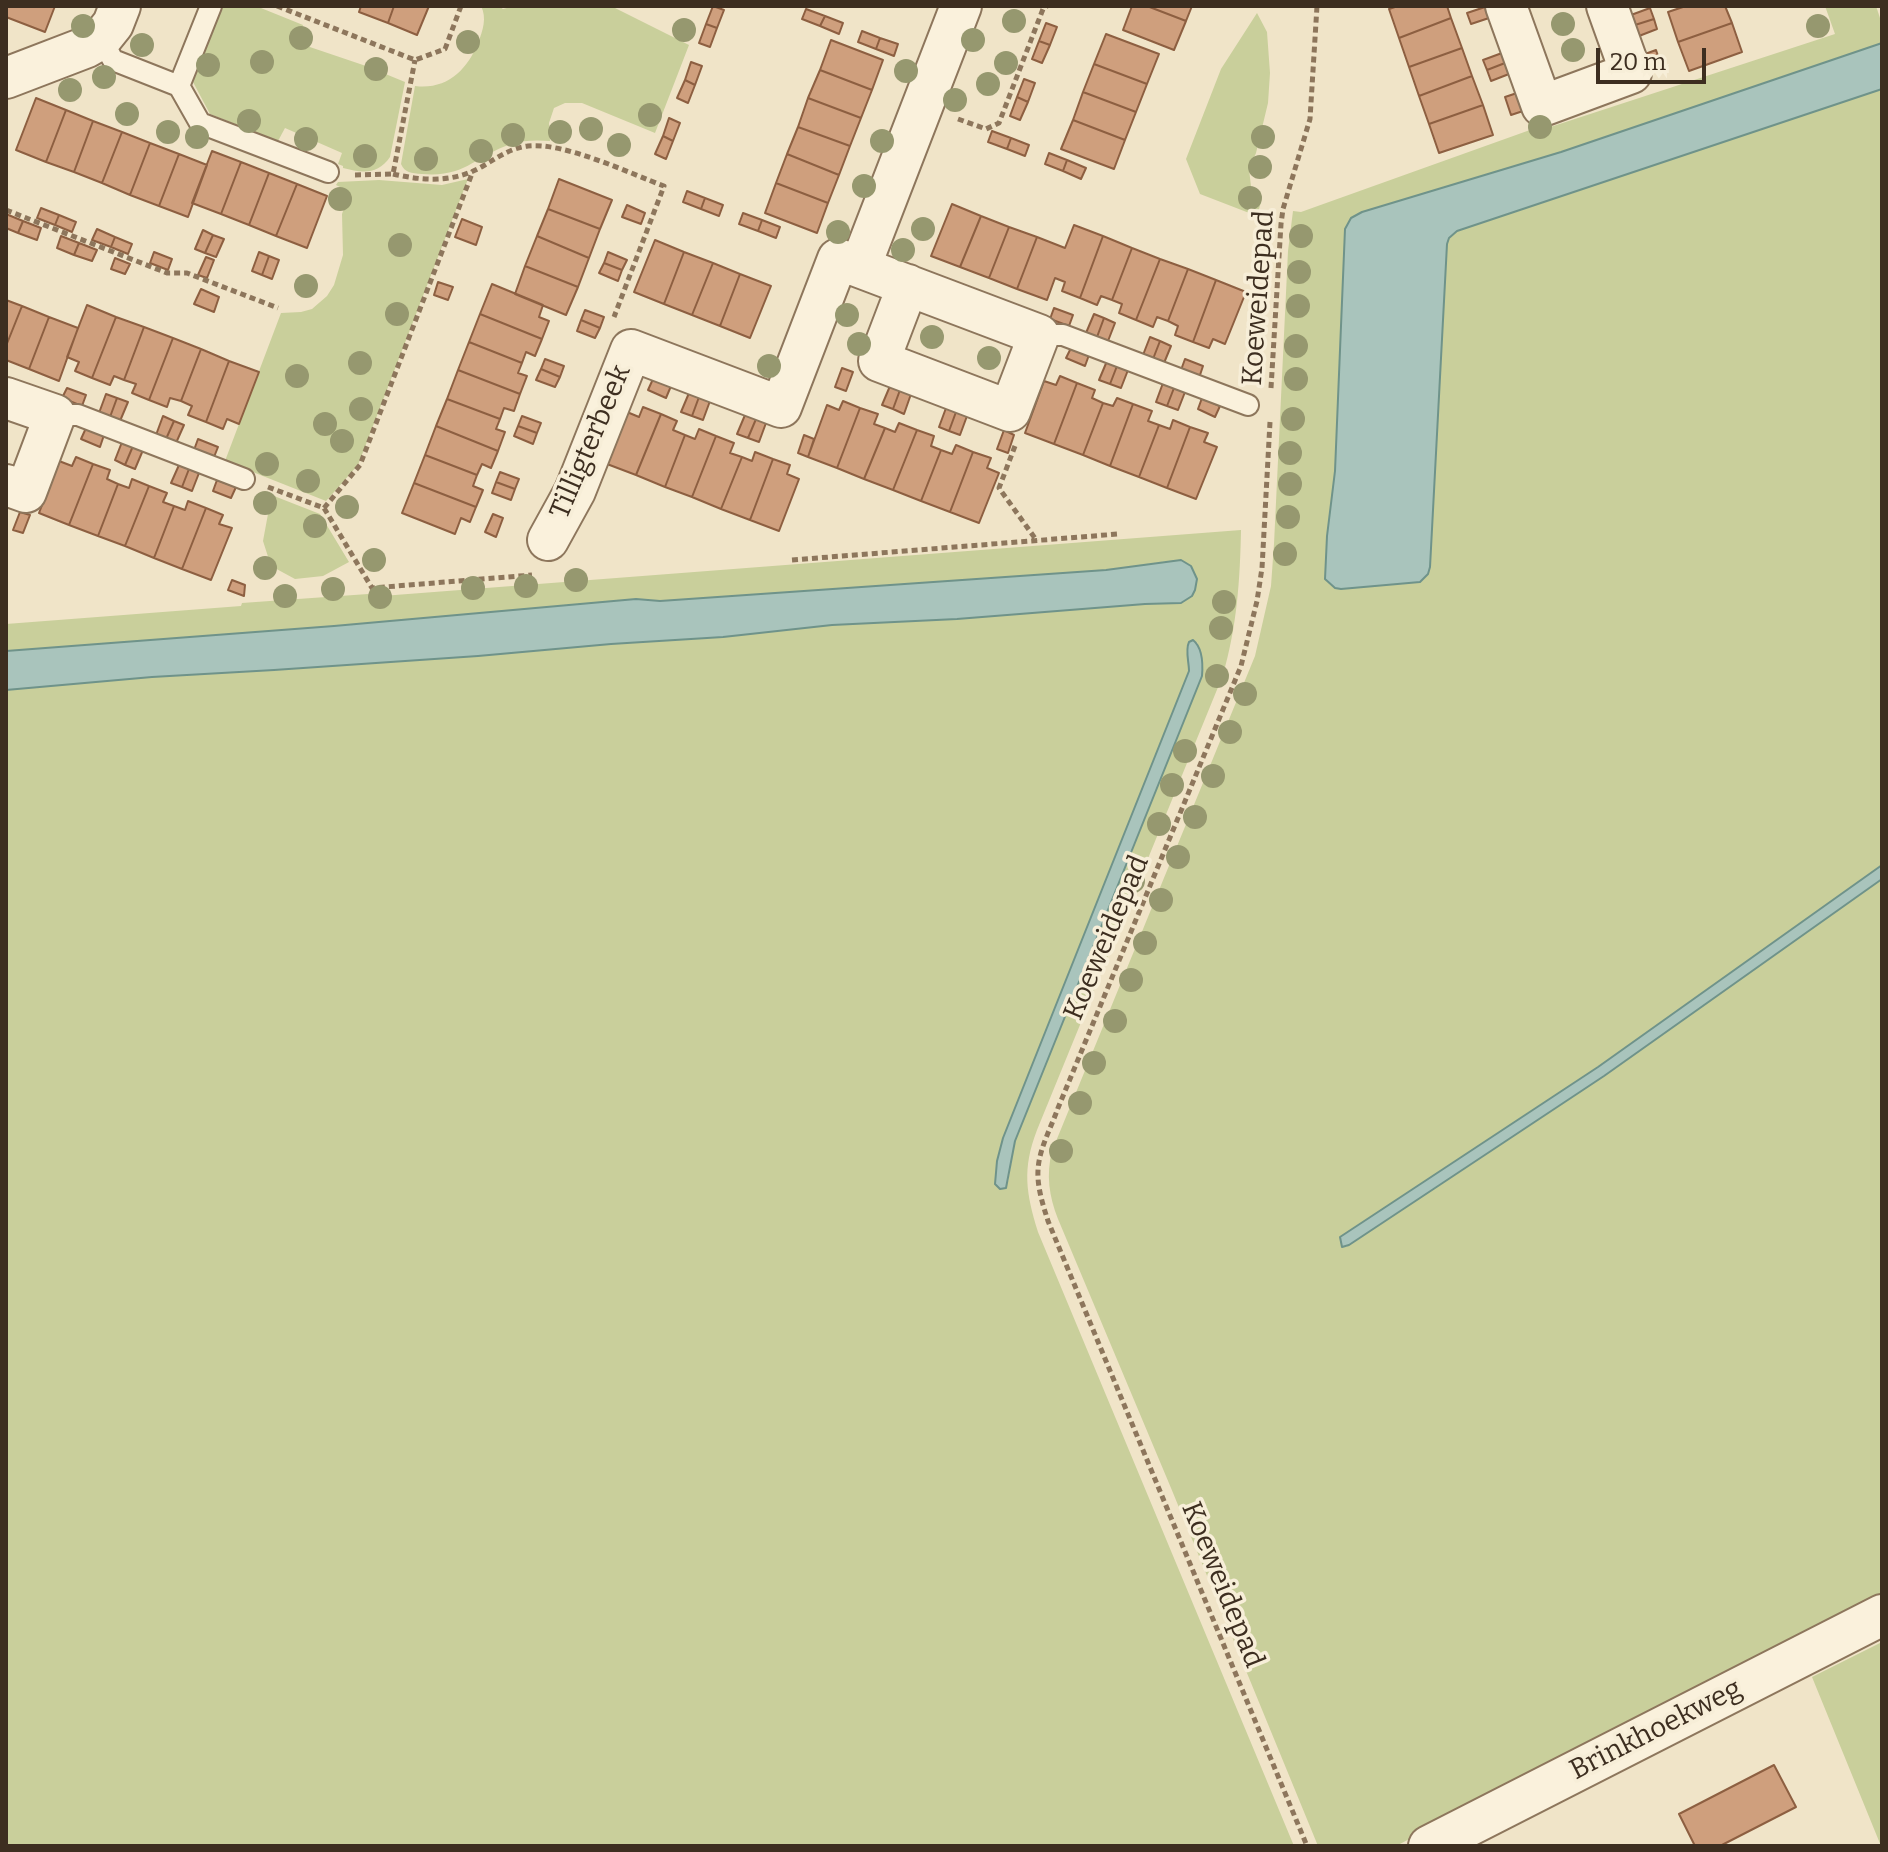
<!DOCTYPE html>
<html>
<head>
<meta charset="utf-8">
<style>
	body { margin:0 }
	#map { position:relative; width:1888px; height:1852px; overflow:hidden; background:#f0e4c8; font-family:Bitter,serif }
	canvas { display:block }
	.frame { position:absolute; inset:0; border:8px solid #3d2e20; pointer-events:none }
	.scale { position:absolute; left:1596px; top:48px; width:110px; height:36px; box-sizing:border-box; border:4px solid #3d2e20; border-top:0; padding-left:10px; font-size:24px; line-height:28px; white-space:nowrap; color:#3d2e20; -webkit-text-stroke:6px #f7eed8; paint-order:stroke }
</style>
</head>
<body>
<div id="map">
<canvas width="1888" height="1852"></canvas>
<div class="frame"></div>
<div class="scale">20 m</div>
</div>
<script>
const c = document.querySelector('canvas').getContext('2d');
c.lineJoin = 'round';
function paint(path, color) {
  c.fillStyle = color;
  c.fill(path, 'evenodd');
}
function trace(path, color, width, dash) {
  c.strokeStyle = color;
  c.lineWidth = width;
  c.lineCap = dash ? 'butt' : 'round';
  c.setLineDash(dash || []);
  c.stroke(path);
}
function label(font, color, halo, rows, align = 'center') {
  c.font = font + ' Bitter,serif';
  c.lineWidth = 7;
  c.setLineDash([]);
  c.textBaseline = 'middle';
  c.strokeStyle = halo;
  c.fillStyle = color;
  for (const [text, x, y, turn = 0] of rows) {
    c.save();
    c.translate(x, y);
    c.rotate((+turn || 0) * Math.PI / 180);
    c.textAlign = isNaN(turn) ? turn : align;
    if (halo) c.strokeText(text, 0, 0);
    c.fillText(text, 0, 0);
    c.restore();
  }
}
const green = new Path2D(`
	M223,6H256L303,25L298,43L366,66L405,82L390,157C378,175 362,173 343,168V166L338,164L342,153L285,128L278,141L210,114L193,82Z
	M481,6H499L503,9L514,6H611L689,45L655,133L582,103H565L554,108L549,123L550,141C537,140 524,140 511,144C475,156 465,178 422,174C411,173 405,173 401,164L415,86C447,90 467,70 478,43C483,30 487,18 481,6Z
	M1825,6H1876L1880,18H1882V43L1561,152L1362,212L1345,229L1335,471L1327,536L1325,578L1420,582L1428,574L1447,244L1449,238L1456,231L1882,89V865L1598,1067L1340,1237L1346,1247L1349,1245L1604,1076L1882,879V1597L1599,1740L1396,1846H1318L1171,1488L1058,1219C1049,1196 1046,1175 1052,1151L1255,656L1271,586L1274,544L1288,251L1293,211L1301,212L1530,130L1532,133L1835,34Z
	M1257,13L1267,32L1270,73L1268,103L1256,153L1249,169L1252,195L1261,202L1257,216L1200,194L1186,159L1221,69Z
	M468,179L358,465L326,501L225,461L281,313L301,312L312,309L327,296L334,285L343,255L342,214L349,194L344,189L336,185L338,182L379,180L442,185Z
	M274,496L320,514L349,562L323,576L295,579L271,566L263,541L268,514Z
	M1241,530C1240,581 1237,626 1223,675L1037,1130C1022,1169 1026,1193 1038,1232L1294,1846H6V690L152,677L274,670L478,656L611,644L723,637L832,625L957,619L1145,604L1181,603C1188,595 1197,588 1197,577L1169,561L1106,570L660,601L636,599L334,626L6,651V624L241,606L242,603L368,594L369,597ZM1197,642L1201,656L1202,676L1015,1141L1008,1182L1000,1189L995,1184L997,1161L1003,1138L1189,671V660Z
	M1882,1642V1846H1881L1812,1677Z`);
const water = new Path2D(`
	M1882,43V89L1457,231L1449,238L1447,244L1430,567L1428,574L1420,582L1341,589L1335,588L1325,579L1327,536L1335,471L1345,229L1351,218L1362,212L1561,152Z
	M1181,560L1191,566L1197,579L1195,590L1192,596L1181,603L1145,604L957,619L832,625L723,637L611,644L478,656L274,670L152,677L6,690V651L334,626L636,599L660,601L1106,570Z
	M1193,640C1203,648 1203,664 1202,676L1015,1141L1006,1188L1000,1189L995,1184L997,1161L1003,1138L1189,671C1189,662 1185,650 1189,642Z
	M1882,865V879L1604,1076L1349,1245L1342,1247L1340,1237L1598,1067Z`);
const building = new Path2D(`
	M6,6H55L45,32L6,17Z
	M361,6H394L388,23L359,12Z
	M394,6H429L417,35L388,23Z
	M713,6L724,10L717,28L706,24Z
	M1132,6H1147L1186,21L1174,50L1123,30Z
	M1147,6H1192L1186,21Z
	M1398,6H1447L1451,18L1399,38L1389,9Z
	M1686,6H1725L1732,23L1678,42L1668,12Z
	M1485,7L1489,18L1471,24L1467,13Z
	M1650,8L1654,19L1635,25L1631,15Z
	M806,9L825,16L820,26L802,19Z
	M825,16L843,23L839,34L820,26Z
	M1451,18L1462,48L1409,67L1399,38Z
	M1654,19L1657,29L1639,36L1635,25Z
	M1046,23L1057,27L1050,45L1039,41Z
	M1732,23L1742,52L1689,71L1678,42Z
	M706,24L717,28L710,47L699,43Z
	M862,31L880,38L876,49L858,42Z
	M1106,34L1159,54L1147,84L1094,64Z
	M880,38L898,44L894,56L876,49Z
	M831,40L883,60L872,90L820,70Z
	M1039,41L1050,45L1042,63L1032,59Z
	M1462,48L1472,76L1419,96L1409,67Z
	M1656,50L1662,68L1652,72L1645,54Z
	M1502,53L1505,63L1487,70L1483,60Z
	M691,62L702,66L695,85L685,80Z
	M1505,63L1509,74L1491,81L1487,70Z
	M1094,64L1147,84L1136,112L1083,92Z
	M820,70L872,90L861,118L808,98Z
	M1472,76L1483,105L1429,124L1419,96Z
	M1024,79L1035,83L1028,102L1017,97Z
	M685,80L695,85L688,103L677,98Z
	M1083,92L1136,112L1125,140L1073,120Z
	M1517,93L1523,111L1511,115L1505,97Z
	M1017,97L1028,102L1020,120L1010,116Z
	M36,98L66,110L46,162L16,150Z
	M808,98L861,118L850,146L798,127Z
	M1483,105L1493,135L1439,153L1429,124Z
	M66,110L93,121L74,172L46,162Z
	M669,118L680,123L673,141L663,136Z
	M1073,120L1125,140L1114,169L1061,149Z
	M93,121L122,132L102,183L74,172Z
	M798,127L850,146L839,175L787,154Z
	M992,131L1011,138L1007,149L988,142Z
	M122,132L150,143L130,195L102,183Z
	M663,136L673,141L666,159L655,154Z
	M1011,138L1029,145L1025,156L1007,149Z
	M150,143L179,154L159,206L130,195Z
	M212,151L241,162L221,214L192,203Z
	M1049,153L1067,160L1063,171L1045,164Z
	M179,154L207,165L188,217L159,206Z
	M787,154L839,175L828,203L776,183Z
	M1067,160L1086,168L1081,179L1063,171Z
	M241,162L269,173L249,225L221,214Z
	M269,173L297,184L276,236L249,225Z
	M559,179L612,200L600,229L548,209Z
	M776,183L828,203L817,233L765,213Z
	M297,184L327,196L307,248L276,236Z
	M687,191L705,198L701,209L683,202Z
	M705,198L723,205L719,216L701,209Z
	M952,204L981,216L960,267L931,256Z
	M627,205L645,213L641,224L622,217Z
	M41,208L59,215L55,225L37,218Z
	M548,209L600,229L589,258L537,236Z
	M743,213L762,220L758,231L739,224Z
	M6,214L23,221L18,233L6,228Z
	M59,215L76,222L72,232L55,225Z
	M981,216L1009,227L989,278L960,267Z
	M462,219L482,227L476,245L455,237Z
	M762,220L780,227L776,238L758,231Z
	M23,221L41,228L37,240L18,233Z
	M1074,225L1103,236L1080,298L1062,291L1065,282L1055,278L1047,300L1017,289L1037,237L1065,248Z
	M1009,227L1037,237L1017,289L989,278Z
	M97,229L115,237L111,247L92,240Z
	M203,230L213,235L205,253L195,249Z
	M213,235L224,239L216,257L205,253Z
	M61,236L79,243L74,255L57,248Z
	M537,236L589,258L578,287L525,266Z
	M1103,236L1132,248L1112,300L1101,296L1097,305L1080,298Z
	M115,237L132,244L128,254L111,247Z
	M655,240L684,252L664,304L634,292Z
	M79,243L97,250L92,261L74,255Z
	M1132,248L1160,259L1136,320L1119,313L1122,304L1112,300Z
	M154,252L172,259L168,270L150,263Z
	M259,252L269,256L262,275L252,271Z
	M608,252L627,260L622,270L604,263Z
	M684,252L713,263L692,315L664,304Z
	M269,256L279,260L272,279L262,275Z
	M206,257L214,260L207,278L198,275Z
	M115,258L130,264L125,274L111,269Z
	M1160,259L1188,269L1168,321L1157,317L1153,327L1136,320Z
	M604,263L622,270L618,281L599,273Z
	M713,263L740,274L720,326L692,315Z
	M525,266L578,287L566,315L515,294Z
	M1188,269L1216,280L1193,342L1175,335L1178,326L1168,321Z
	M740,274L771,286L750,338L720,326Z
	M1216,280L1246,292L1225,344L1213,339L1209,348L1193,342Z
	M438,282L453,287L448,300L434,295Z
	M492,284L543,305L539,317L549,321L542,339L480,314Z
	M201,289L219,297L214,312L194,304Z
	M6,300L22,306L6,346Z
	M87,305L116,317L92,378L75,371L79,362L67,357Z
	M22,306L49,317L29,369L6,360V346Z
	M1054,308L1073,315L1069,326L1050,319Z
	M585,310L604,317L600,328L581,320Z
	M480,314L542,339L535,356L526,352L522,363L469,342Z
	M1094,314L1104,318L1097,337L1086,333Z
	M49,317L78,328L59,381L29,369Z
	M116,317L144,327L124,380L114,376L110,385L92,378Z
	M1104,318L1115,323L1108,341L1097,337Z
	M581,320L600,328L595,338L577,331Z
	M144,327L173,338L149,400L132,393L136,384L124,380Z
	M1150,337L1160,341L1153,359L1143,355Z
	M173,338L201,349L181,401L170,398L167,407L149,400Z
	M1160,341L1171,346L1164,363L1153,359Z
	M469,342L522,363L518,373L527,376L520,394L458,370Z
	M1071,348L1089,355L1085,366L1066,358Z
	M201,349L229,361L206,422L188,415L192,406L181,401Z
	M545,359L564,366L560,377L541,369Z
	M1185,359L1203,366L1199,378L1181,370Z
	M229,361L259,372L239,424L227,419L223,429L206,422Z
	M1107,361L1117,366L1110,384L1099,380Z
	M1117,366L1128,370L1121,388L1110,384Z
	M842,368L853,372L846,391L835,387Z
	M541,369L560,377L555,387L536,380Z
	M458,370L520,394L514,411L504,408L500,419L447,399Z
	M1060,376L1077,383L1054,444L1025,433L1044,381L1056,385Z
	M653,379L671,386L666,398L648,390Z
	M1077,383L1095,390L1092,398L1103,403L1083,455L1054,444Z
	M1163,383L1174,388L1167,406L1156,402Z
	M890,386L900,390L893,409L882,405Z
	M67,388L86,395L82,406L62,398Z
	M1174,388L1185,392L1178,410L1167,406Z
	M900,390L911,394L904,414L893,409Z
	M689,393L699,397L692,416L681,412Z
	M106,394L117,398L110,417L99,413Z
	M699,397L710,401L703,420L692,416Z
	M117,398L128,402L120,421L110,417Z
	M1117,398L1133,404L1110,466L1083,455L1103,403L1113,406Z
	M1202,398L1220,406L1215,417L1198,409Z
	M447,399L500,419L496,429L505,432L498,451L436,426Z
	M843,401L860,408L837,468L808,457L827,405L839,410Z
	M1133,404L1152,411L1148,421L1159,425L1139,477L1110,466Z
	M643,407L661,414L636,475L607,464L627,412L639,417Z
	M860,408L878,414L874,424L885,428L864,479L837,468Z
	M946,408L956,412L949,431L939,427Z
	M956,412L967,416L960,435L949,431Z
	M661,414L677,421L673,430L685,435L665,487L636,475Z
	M745,415L756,419L748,438L737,434Z
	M163,416L174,421L166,439L156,435Z
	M522,416L541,423L537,433L518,426Z
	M756,419L766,423L759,442L748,438Z
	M1173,420L1190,427L1167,488L1139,477L1159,425L1170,429Z
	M174,421L184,425L176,443L166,439Z
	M899,423L917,430L893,490L864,479L885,428L895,432Z
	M436,426L498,451L491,468L482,464L477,475L425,455Z
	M518,426L537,433L533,444L514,436Z
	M1190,427L1208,433L1204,442L1217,447L1196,499L1167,488Z
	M86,428L104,435L100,447L81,439Z
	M699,429L716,436L692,497L665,487L685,435L695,439Z
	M917,430L934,436L931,446L941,450L921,501L893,490Z
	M1004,430L1014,435L1008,453L997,449Z
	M804,435L814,439L808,457L798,453Z
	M716,436L734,443L730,453L742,457L721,509L692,497Z
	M198,439L218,447L214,457L194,450Z
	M122,442L133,446L125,465L115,460Z
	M956,445L973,452L950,512L921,501L941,450L952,454Z
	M133,446L143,450L135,469L125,465Z
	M755,452L773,459L750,520L721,509L742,457L752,461Z
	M973,452L991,458L987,468L999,473L979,523L950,512Z
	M425,455L477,475L473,486L483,490L476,507L414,483Z
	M76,457L93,464L69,525L39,513L59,461L72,466Z
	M773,459L790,465L787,474L799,479L779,531L750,520Z
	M93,464L110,470L107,479L118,484L98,536L69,525Z
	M179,465L189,469L182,487L171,483Z
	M189,469L199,473L192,491L182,487Z
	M500,472L519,479L515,489L496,482Z
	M132,479L149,486L125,546L98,536L118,484L129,488Z
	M217,480L236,487L231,498L213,491Z
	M496,482L515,489L511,500L492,493Z
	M414,483L476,507L470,522L461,518L455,534L402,513Z
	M149,486L167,493L163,502L174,506L154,558L125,546Z
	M188,501L206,508L182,569L154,558L174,506L185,510Z
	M206,508L223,515L219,524L232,528L211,580L182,569Z
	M20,512L30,515L23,533L13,530Z
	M493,514L503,518L496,537L485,532Z
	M232,580L245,585L244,596L228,590Z
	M1774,1765L1796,1807L1720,1846H1695L1679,1814Z`);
const path = new Path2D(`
	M277,6L415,60L445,49L461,6
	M958,119L986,129L999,123L1043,9L1047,6
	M393,174C424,181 454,183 483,166C498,157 511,148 528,146C564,142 629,173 664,186L614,317
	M355,175L393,174L415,60
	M6,210L167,273H187L278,308
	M1271,388L1281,224L1283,209L1310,119L1317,6
	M1270,422L1262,568L1257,601L1241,666L1058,1108C1051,1128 1039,1149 1038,1170C1037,1187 1043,1205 1048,1221L1307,1846
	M1015,446L999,488L1037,541
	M268,487L324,508L372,588L532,575
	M324,508L360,465L473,171
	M792,560L1118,534`);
const lane = new Path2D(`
	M101,39L113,60L179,86L200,123L328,172
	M179,86L211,6
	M1039,335H1063L1248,405
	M55,415H78L244,479`);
const street = new Path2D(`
	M1506,6L1542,106L1631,73L1607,6
	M6,78L87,47L101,39L113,24L120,6
	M860,267L961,6
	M6,398L55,415L26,492L6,485
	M548,540L575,491L631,350L781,407L838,259L1039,335L1010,411L879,361L908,285
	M1429,1846L1882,1615`);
const trees = [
	[1014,21],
	[1563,24],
	[83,26],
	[1818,26],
	[684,30],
	[301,38],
	[973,40],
	[468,42],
	[142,45],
	[1573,50],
	[262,62],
	[1006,63],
	[208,65],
	[376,69],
	[906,71],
	[104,77],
	[988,84],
	[70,90],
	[955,100],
	[127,114],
	[650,115],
	[249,121],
	[1540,127],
	[591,129],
	[168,132],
	[560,132],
	[513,135],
	[197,137],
	[1263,137],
	[306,139],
	[882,141],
	[619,145],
	[481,151],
	[365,156],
	[426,159],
	[1260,167],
	[864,186],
	[1250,198],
	[340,199],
	[923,229],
	[838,232],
	[1301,236],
	[400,245],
	[903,250],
	[1299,272],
	[306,286],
	[1298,306],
	[397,314],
	[847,315],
	[932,337],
	[859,344],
	[1296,346],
	[989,358],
	[360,363],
	[769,366],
	[297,376],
	[1296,379],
	[361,409],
	[1293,419],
	[325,424],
	[342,441],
	[1290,453],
	[267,464],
	[308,481],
	[1290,484],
	[265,503],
	[347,507],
	[1288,517],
	[315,526],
	[1285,554],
	[374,560],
	[265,568],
	[576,580],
	[526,586],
	[473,588],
	[333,589],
	[285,596],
	[380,597],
	[1224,602],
	[1221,628],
	[1217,676],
	[1245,694],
	[1230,732],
	[1185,751],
	[1213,776],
	[1172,785],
	[1195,817],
	[1159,824],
	[1178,857],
	[1133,881],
	[1161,900],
	[1145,943],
	[1131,980],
	[1115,1021],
	[1094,1063],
	[1080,1103],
	[1061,1151]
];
const streetNames = [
	["Koeweidepad",1259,298,-86],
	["Tilligterbeek",591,442,-67],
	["Koeweidepad",1107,938,-67],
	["Koeweidepad",1222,1585,68],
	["Brinkhoekweg",1656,1730,-27]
];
paint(green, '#c9cf9b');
paint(water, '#a9c4bc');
trace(water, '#6f938a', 2);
paint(building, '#cf9f7d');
trace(building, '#8d5f41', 2);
trace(lane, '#8d765c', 24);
trace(street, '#8d765c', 44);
trace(path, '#8d765c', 5, [6, 4]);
trace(lane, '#faf1dc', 20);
trace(street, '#faf1dc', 40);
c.fillStyle = '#96986f';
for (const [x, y] of trees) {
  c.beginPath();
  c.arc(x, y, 12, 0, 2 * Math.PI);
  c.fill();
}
label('28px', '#3d2e20', '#f7eed8', streetNames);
</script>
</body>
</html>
